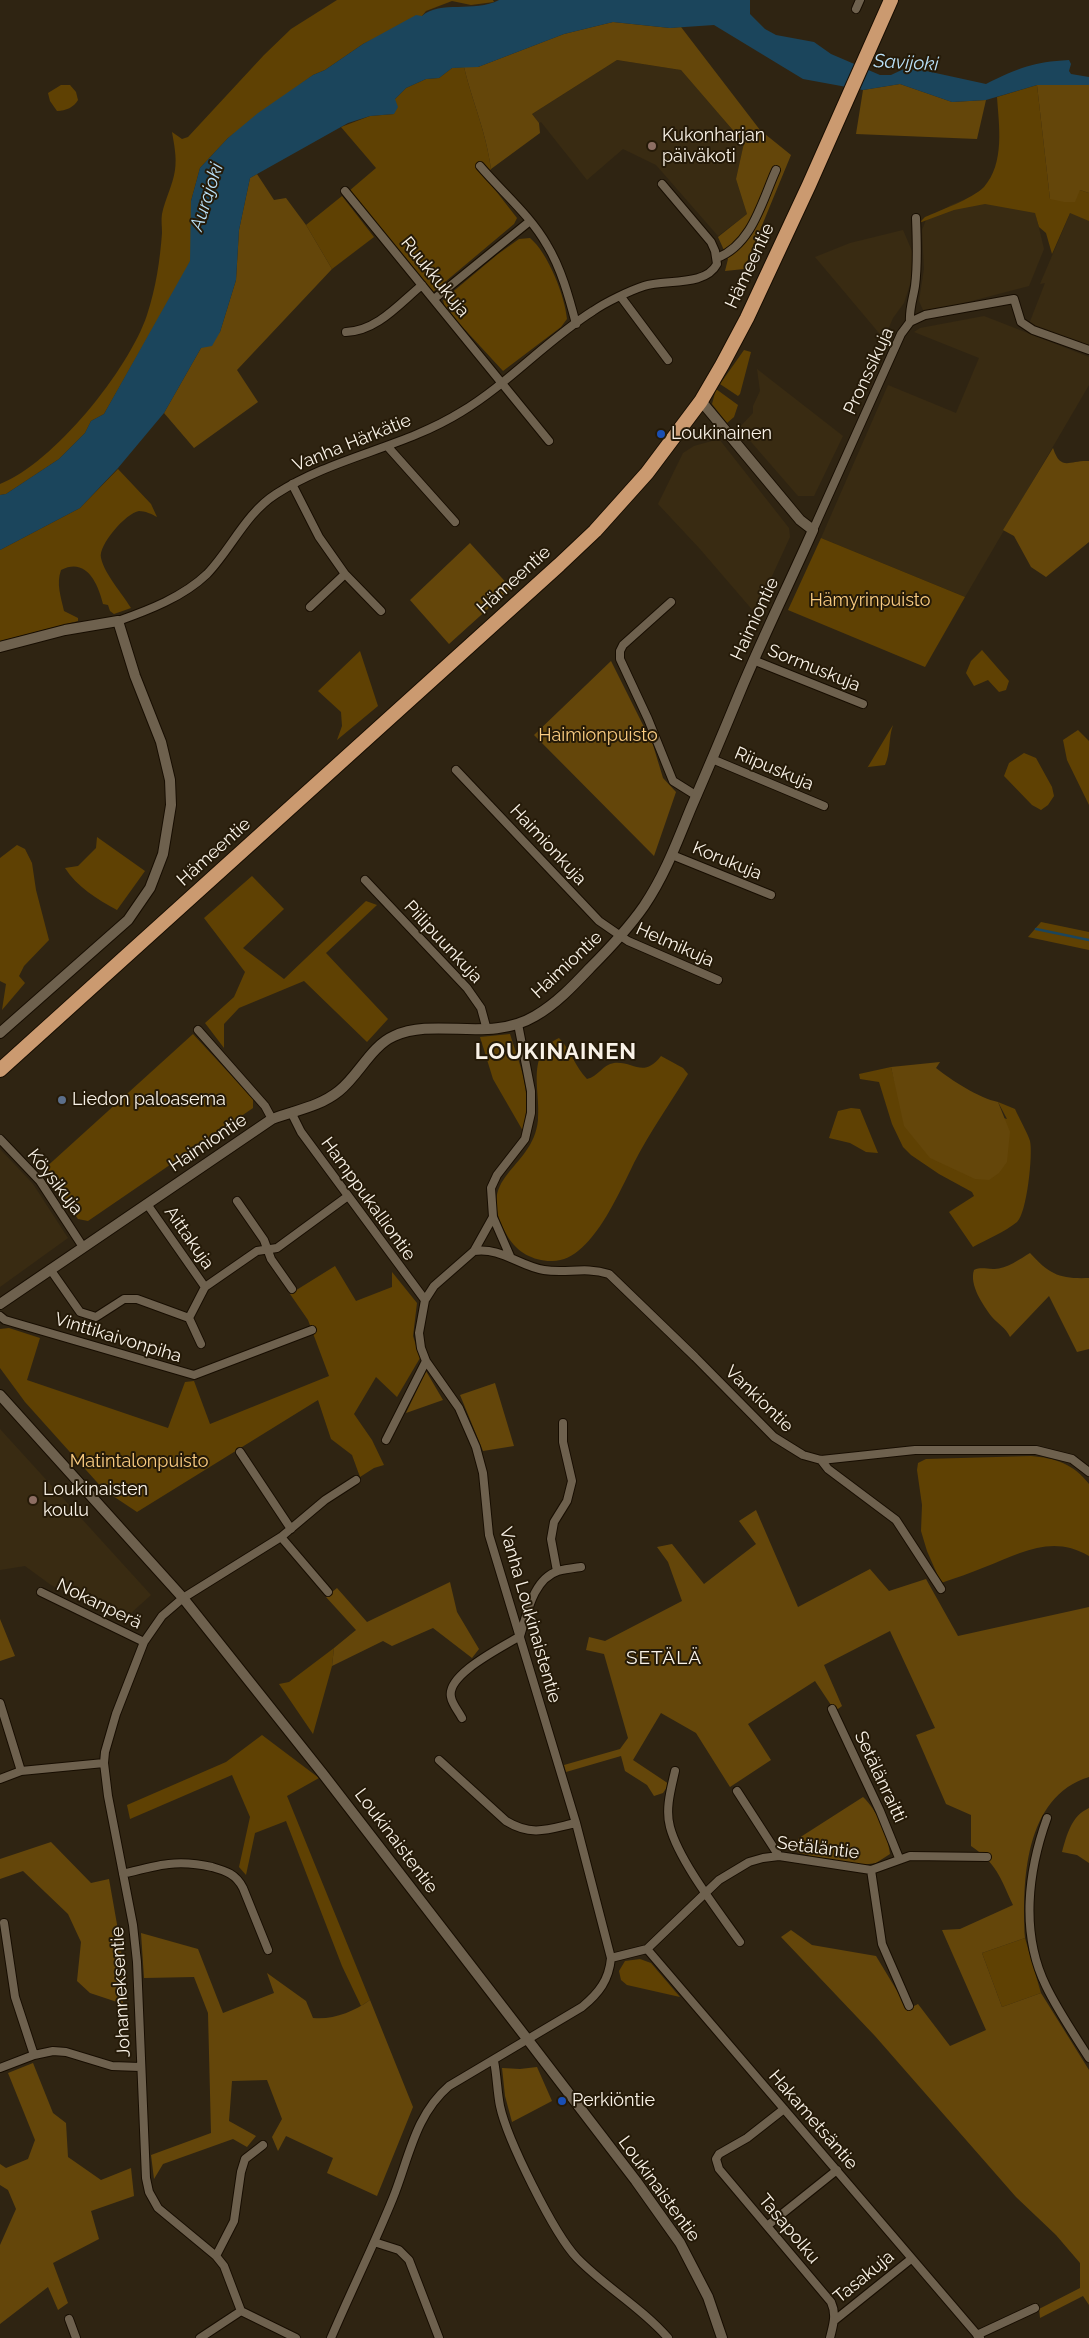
<!DOCTYPE html>
<html>
<head>
<meta charset="utf-8">
<style>
	body { margin:0 }
	canvas { display:block; background:#2f2412 }
</style>
</head>
<body>
<canvas width="1089" height="2338"></canvas>
<script>
const c = document.querySelector('canvas').getContext('2d');
c.lineJoin = 'round';
function paint(path, color) {
  c.fillStyle = color;
  c.fill(path, 'evenodd');
}
function trace(path, color, width, dash) {
  c.strokeStyle = color;
  c.lineWidth = width;
  c.lineCap = dash ? 'butt' : 'round';
  c.setLineDash(dash || []);
  c.stroke(path);
}
function label(font, color, halo, rows, align = 'center') {
  c.font = font + ' Raleway,sans-serif';
  c.lineWidth = 4;
  c.setLineDash([]);
  c.textBaseline = 'middle';
  c.strokeStyle = halo;
  c.fillStyle = color;
  for (const [text, x, y, turn = 0] of rows) {
    c.save();
    c.translate(x, y);
    c.rotate((+turn || 0) * Math.PI / 180);
    c.textAlign = isNaN(turn) ? turn : align;
    if (halo) c.strokeText(text, 0, 0);
    c.fillText(text, 0, 0);
    c.restore();
  }
}
const built = new Path2D(`
	M617,60L681,70L744,143L736,179L747,214L718,236L656,165L623,149L587,180L541,122L539,123L532,114Z
	M1021,152L1044,249L1029,286L937,310H923L919,301L924,269L922,230L926,220L951,205L983,192Z
	M1080,190L1089,193V349L1029,324L1045,283L1040,284Z
	M903,230L912,251V278L904,303L893,318L884,339L815,257L850,243Z
	M984,316L1089,357V385L965,597L821,538L888,385L956,413L979,358L914,332L920,328Z
	M757,369L843,436L814,496H798L739,428L753,413V406L760,391Z
	M719,439L789,528L790,537L755,613L700,549L658,504L683,453L694,446Z
	M0,1149L33,1184L68,1238L0,1287Z
	M0,1429L151,1595L130,1614L105,1612L51,1585L25,1566L0,1570Z`);
const green = new Path2D(`
	M337,0H493L494,2L471,5L452,1L426,11L422,16L363,44L325,70L313,75L228,138L200,168L191,201V261L104,414L91,421L85,433L59,459L6,494L0,495V484C54,463 129,369 147,315C156,288 160,260 162,233C162,226 161,220 162,214C165,199 173,185 175,170C177,157 174,144 172,132L182,139L188,137L264,55L291,29Z
	M464,67C473,104 486,131 491,169L485,177L517,218L514,224L433,292L349,191L376,168L341,127L370,116L394,114L395,99L406,88L426,79L439,78L452,68Z
	M61,85H70L76,92L78,100C74,107 66,111 57,111L50,101L48,93Z
	M1037,85L1050,199L1080,190L1089,193V221L1070,213L1052,254L1046,233L1039,227L1035,213L985,204L954,210L919,223L925,217C941,210 972,199 984,187C1005,163 999,126 997,97Z
	M342,196L374,237L332,269L306,225Z
	M530,238C548,253 565,296 567,319L561,327L503,371L445,308L443,300L498,254L519,239Z
	M744,350L751,352L740,394L738,396L720,384Z
	M716,389L738,405L734,417L727,423L712,404Z
	M118,469L151,504L157,517C152,514 145,511 139,511C126,513 98,545 101,558C105,575 122,593 131,608L114,614L110,611L108,605L103,604C98,583 86,557 61,570C56,584 61,597 64,611L78,618V621L0,641V550L80,508Z
	M821,538L965,597L925,667L788,610Z
	M982,650L1009,681L1006,690L999,692L988,680L974,686L966,673L971,661Z
	M360,651L378,706L337,740L342,726L341,712L318,691Z
	M893,725C888,739 891,752 885,765L868,767L866,770Z
	M1078,730L1089,741V805L1067,760L1063,740Z
	M1024,753L1036,758L1052,787L1054,796L1048,805L1041,810L1032,805L1004,776L1009,763Z
	M97,837L145,871L117,910C98,900 76,886 65,868L78,866L96,848Z
	M17,845L25,849L32,863L36,890L49,940L24,966L19,976L25,983L2,1010L6,984L0,981V858Z
	M252,876L284,909L243,948L284,979L366,901L377,905L326,953L388,1019L367,1042L304,981L239,1008L224,1024V1048L205,1023L234,997L245,972L204,918Z
	M1041,922L1089,932V950L1028,937Z
	M193,1034L253,1099V1108L88,1221L78,1219L43,1170Z
	M510,1034C522,1072 532,1091 523,1131L493,1079L480,1037Z
	M559,1038C571,1050 575,1067 587,1079C598,1077 603,1064 614,1063C634,1061 643,1079 661,1056L683,1068L688,1074C673,1099 656,1123 642,1148C624,1178 595,1263 551,1261C533,1261 517,1252 508,1237C471,1175 533,1171 538,1120C541,1090 525,1054 559,1038Z
	M891,1067L897,1090L1007,1119L998,1102L1015,1109C1019,1118 1028,1134 1030,1141C1033,1154 1027,1213 1017,1222C1005,1232 987,1239 973,1247L949,1212L974,1196L972,1192L939,1174L911,1155L903,1147L892,1124L879,1082L860,1079L859,1074Z
	M851,1108L860,1109L878,1153L866,1152L850,1143L829,1138L838,1111Z
	M335,1266L356,1301L392,1287V1272L417,1303L413,1336L420,1358L397,1397L376,1377L354,1414L372,1440L384,1465L374,1468L360,1477L352,1455L331,1439L318,1400L137,1512L104,1490L25,1402L0,1368V1329L9,1328L40,1338L27,1380L168,1428L185,1382L194,1381L210,1424L329,1376L308,1320L290,1294Z
	M1031,1456C1055,1458 1074,1464 1089,1484V1556C1052,1534 1021,1553 985,1567C971,1573 955,1578 941,1583L927,1551L921,1531L922,1505L917,1470L918,1463L926,1459Z
	M334,1648L332,1666L313,1734L279,1684L289,1682Z
	M262,1735L319,1778L287,1796L370,2000L361,2006L342,1966L286,1821L255,1833L246,1875L239,1867L250,1817L232,1775L130,1819L127,1805L226,1762Z
	M1025,1938L1041,1993L1002,2007L982,1953Z
	M640,1959L651,1963L680,1997L627,1985L621,1980L619,1971L625,1961Z`);
const forest = new Path2D(`
	M613,22L670,28L681,27L760,130L791,155L744,269L725,271L728,259L718,237L747,214L736,179L744,143L681,70L617,60L532,114L539,123L540,133L491,169C486,131 473,104 464,67H478L564,34Z
	M900,84L952,102L986,100L977,139L856,134L863,90Z
	M1037,85H1089V193L1080,190L1075,202H1064L1050,199Z
	M257,174L274,200L286,198L306,225L332,269L237,370L258,402L194,448L164,413L201,348L220,332L236,280L239,230L250,178Z
	M1053,448C1061,472 1069,460 1089,461V542L1046,577L1031,567L1014,536L1003,530Z
	M470,543L511,588L449,644L410,600Z
	M611,661L653,745L663,778L676,792L654,856L534,735Z
	M940,1062L936,1068C951,1080 979,1098 998,1102L1010,1132L1007,1162L999,1173L989,1180L975,1179L930,1158L904,1126L891,1067Z
	M1030,1253C1050,1275 1060,1279 1089,1278V1349L1077,1352L1049,1296L1010,1337C1006,1328 998,1324 992,1317C983,1305 969,1285 974,1270C981,1267 985,1269 993,1269C1005,1270 1020,1259 1030,1253Z
	M426,1371L443,1400L406,1413Z
	M495,1383L514,1446L483,1451L460,1395Z
	M756,1510L798,1607L870,1569L889,1591L926,1579L958,1636L1089,1607V1777C1024,1797 1022,1882 1025,1938L982,1953L1002,2007L1041,1993L1089,2070V2305L1083,2296L1040,2318L1039,2309L1080,2288V2263L1056,2235L1016,2197L875,2036L781,1937L791,1930L812,1945L876,1956L908,2009L918,2004L950,2046L986,2030L942,1930L960,1929L1013,1905C1000,1877 997,1864 971,1846V1815L946,1804L916,1735L935,1728L890,1631L824,1665L842,1706L835,1711L815,1681L748,1724L771,1760L730,1787L696,1733L661,1713L633,1760L669,1784L663,1793L654,1796L647,1785L625,1771L621,1756L566,1772L564,1765L620,1749L628,1738L604,1654L586,1650L589,1637L605,1641L682,1601L668,1562L657,1547L672,1544L704,1584L756,1544L739,1521Z
	M450,1582L457,1612L479,1649L472,1658L433,1628L392,1646L383,1641L332,1666L334,1648L356,1630L326,1597L337,1588L367,1622Z
	M0,1619L15,1656L0,1661Z
	M863,1797C877,1810 888,1835 890,1854L876,1863L855,1866L799,1853L794,1849L799,1838Z
	M1089,1808V1863L1077,1855L1062,1852C1067,1835 1071,1816 1089,1808Z
	M51,1842L91,1883L109,1879L121,1947L123,2004L90,1993L77,1981L81,1942L68,1914L23,1871L0,1879V1859Z
	M141,1933L198,1949L223,2013L274,1993L267,1973L306,2001L313,2018C333,2020 353,2012 370,2000L413,2107L377,2196L327,2173L333,2158L286,2136L278,2151L272,2137L282,2119L267,2080L232,2081L229,2121L256,2136L247,2147L233,2139L163,2164L154,2179L151,2155L211,2133L208,2013L194,1977L144,1978Z
	M33,2063L53,2113L66,2123L68,2157L101,2180L131,2168L134,2196L91,2211L99,2239L53,2263L68,2303L58,2310L48,2287L0,2324V2245L16,2209L8,2190L0,2185V2164L6,2168L28,2159L35,2140L8,2073Z
	M537,2067L552,2101L512,2122L505,2096L502,2068L520,2069Z`);
const water = new Path2D(`
	M499,0H750V14L765,29L776,35L814,42L831,54L880,75H891L908,67L986,84C1018,68 1033,62 1069,60L1071,64L1069,71L1071,74L1089,77V85H1037L986,100L952,102L900,84L863,90L803,79L714,25L670,28L613,22L564,34L478,67L452,68L439,78L426,79L406,88L395,99L398,107L394,114L370,116L348,123L250,178L239,230L236,280L220,332L212,346L201,348L164,413L118,468L80,508L0,550V495L6,494L59,459L85,433L91,421L104,414L190,261L191,201L200,168L228,138L258,113L313,75L325,70L363,44L416,15L422,16C440,0 474,13 499,0Z`);
const stream = new Path2D(`
	M1036,929L1089,940`);
const minor = new Path2D(`
	M856,9L860,0
	M480,166C502,192 530,215 547,245C561,268 569,297 576,324
	M345,191L549,441
	M717,258C752,245 762,201 776,170
	M621,297L668,360
	M434,299L530,221
	M910,322L925,315L1014,299L1021,322L1033,330L1089,350
	M346,332C377,331 399,304 422,285
	M388,447L455,522
	M292,484L319,537L345,574L381,611
	M813,530L901,334L910,322C909,309 913,299 915,286C918,264 917,241 916,218
	M671,602L623,645L620,651V659L648,719L673,781L697,796
	M310,607L345,574
	M118,621C149,610 183,597 207,574C231,549 246,513 276,494C333,457 403,448 461,412C508,384 548,339 593,311C606,302 629,291 644,286C665,279 705,287 717,264L715,251L711,242L662,184
	M753,660L863,704
	M712,759L824,806
	M456,770L599,921L628,941L718,980
	M672,855L771,895
	M365,880L467,988L481,1008L487,1030
	M198,1030L265,1106L272,1119
	M291,1112L301,1132L425,1300
	M0,1139L40,1181L83,1247
	M237,1201L264,1240L271,1259L292,1289
	M147,1204L205,1287L189,1318L201,1344
	M493,1217L510,1256
	M474,1251C501,1247 519,1266 544,1270C567,1274 584,1266 609,1274L695,1357L774,1437L803,1455L821,1460L915,1450H1036L1072,1459L1089,1472
	M50,1269L80,1312L96,1317L124,1299H137L189,1318
	M205,1287L257,1251L277,1248L348,1196
	M0,1316L5,1320L194,1375L312,1330
	M386,1440L426,1361
	M240,1452L291,1529
	M821,1460L828,1469L896,1520L941,1589
	M281,1537L328,1592
	M557,1571L551,1539L554,1522L567,1501L572,1481L563,1442V1423
	M41,1592L144,1642
	M520,1636C527,1614 533,1579 558,1571C565,1569 574,1568 581,1567
	M0,1703L21,1771
	M832,1709L880,1811L899,1858
	M462,1718C459,1712 452,1704 451,1697C446,1674 503,1647 520,1636
	M439,1760L506,1821C532,1837 549,1829 576,1823
	M675,1771C671,1789 665,1809 670,1827C679,1861 719,1912 740,1942
	M0,1779L21,1771L104,1763
	M737,1791L779,1856
	M1047,1818C1028,1871 1020,1933 1046,1986C1058,2011 1074,2034 1089,2058
	M871,1870L882,1944L909,2006
	M123,1874C157,1865 177,1859 212,1867C226,1871 236,1874 243,1888L268,1950
	M4,1923L15,1997L34,2055
	M647,1949L719,1880L749,1862L763,1858L779,1856L871,1870L910,1856L987,1857
	M611,1958L647,1949L980,2338
	M494,2061C497,2076 497,2091 500,2106C507,2139 554,2234 577,2258C605,2287 641,2307 668,2338
	M0,2068L34,2055L53,2051L66,2052L112,2066L140,2067
	M784,2109L747,2138L719,2154L716,2159L719,2169L831,2302C837,2315 833,2325 830,2338
	M767,2226L837,2170
	M374,2242L399,2250L409,2260L439,2338
	M216,2256L234,2221L241,2172L245,2159L263,2145
	M69,2319L76,2338
	M835,2320L911,2259
	M977,2335L1035,2308
	M200,2338L241,2311
	M296,2338L241,2311L224,2266L216,2256L158,2208L149,2192L146,2178L137,1962L133,1925L108,1796L104,1763L105,1752L116,1714L144,1642L162,1616L183,1598L281,1537L325,1500L356,1480
	M331,2338C351,2291 374,2245 393,2198C409,2158 415,2115 449,2086L582,2007C599,1993 609,1980 611,1958L576,1823L489,1535L483,1473L476,1447L459,1408L426,1361L421,1348L419,1333L425,1300L434,1286L474,1251L493,1217L491,1188L497,1175L525,1139L531,1113V1091L518,1024`);
const tertiary = new Path2D(`
	M0,647L65,630L118,621L135,676L161,742L170,780L171,805L163,854L150,888L128,920L0,1033
	M0,1304L272,1119C296,1110 319,1107 339,1091C359,1075 371,1046 394,1036C436,1017 490,1043 535,1016C556,1004 573,986 590,968C610,948 628,929 644,906C665,875 677,842 691,808C708,769 724,731 740,692C763,637 789,584 813,530L800,520L701,401
	M0,1395L183,1598L323,1774L528,2040L636,2181L680,2243L708,2297L722,2338`);
const trunk = new Path2D(`
	M0,1070L559,565L595,531L647,473L701,401L722,365L747,318L809,185L891,0`);
const markers = [
	[652,146,5,"#8d6e63"],
	[661,434,5,"#1a4fb4"],
	[62,1100,5,"#5c6f8a"],
	[33,1500,5,"#8d6e63"],
	[562,2101,5,"#1a4fb4"]
];
const poiNames = [
	["Kukonharjan",662,136],
	["päiväkoti",662,157],
	["Loukinainen",671,434],
	["Liedon paloasema",72,1100],
	["Loukinaisten",43,1490],
	["koulu",43,1511],
	["Perkiöntie",572,2101]
];
const streetNames = [
	["Hämeentie",750,266,-65],
	["Ruukkukuja",435,277,51],
	["Pronssikuja",869,371,-65],
	["Vanha Härkätie",352,443,-22],
	["Hämeentie",514,580,-42],
	["Haimiontie",755,619,-65],
	["Sormuskuja",814,668,22],
	["Riipuskuja",774,769,23],
	["Haimionkuja",548,845,47],
	["Hämeentie",214,852,-42],
	["Korukuja",727,861,22],
	["Piilipuunkuja",443,942,47],
	["Helmikuja",675,945,24],
	["Haimiontie",567,965,-43],
	["Haimiontie",208,1143,-34],
	["Köysikuja",55,1182,52],
	["Hamppukalliontie",368,1199,54],
	["Aittakuja",189,1238,55],
	["Vinttikaivonpiha",118,1338,17],
	["Vankiontie",759,1399,44],
	["Nokanperä",99,1604,26],
	["Vanha Loukinaistentie",530,1615,74],
	["Setälänraitti",880,1777,65],
	["Loukinaistentie",396,1841,53],
	["Setäläntie",818,1848,7],
	["Johanneksentie",121,1992,-93],
	["Hakametsäntie",813,2120,49],
	["Loukinaistentie",659,2189,54],
	["Tasapolku",789,2229,50],
	["Tasakuja",864,2277,-39]
];
const parkNames = [
	["Hämyrinpuisto",870,601],
	["Haimionpuisto",598,736],
	["Matintalonpuisto",139,1462]
];
const waterNames = [
	["Savijoki",906,63,3],
	["Aurajoki",207,197,-72]
];
const neighbourhoodNames = [
	["SETÄLÄ",664,1658]
];
const districtNames = [
	["LOUKINAINEN",556,1052]
];
paint(built, '#392b12');
paint(green, '#5f4103');
paint(forest, '#64460a');
paint(water, '#1b455c');
trace(stream, '#1b455c', 2.5);
trace(minor, '#170d00', 10);
trace(tertiary, '#170d00', 12);
trace(trunk, '#170d00', 16);
trace(minor, '#6e614e', 8);
trace(tertiary, '#6e614e', 10);
trace(trunk, '#cb9a70', 14);
for (const [x, y, r, color] of markers) {
  const dot = new Path2D();
  dot.arc(x, y, r, 0, 2 * Math.PI);
  c.fillStyle = color;
  c.fill(dot);
  trace(dot, '#251a08', 2);
}
label('18px', '#f9f2e7', '#251a08', poiNames, 'left');
label('18px', '#f9f2e7', '#251a08', streetNames);
label('18px', '#facc82', '#251a08', parkNames);
label('italic 19px', '#b8dff7', '#251a08', waterNames);
c.letterSpacing = '1px';
label('19px', '#f9f2e7', '#251a08', neighbourhoodNames);
c.letterSpacing = '0px';
c.letterSpacing = '1px';
label('bold 22px', '#f9f2e7', '#251a08', districtNames);
c.letterSpacing = '0px';
</script>
</body>
</html>
